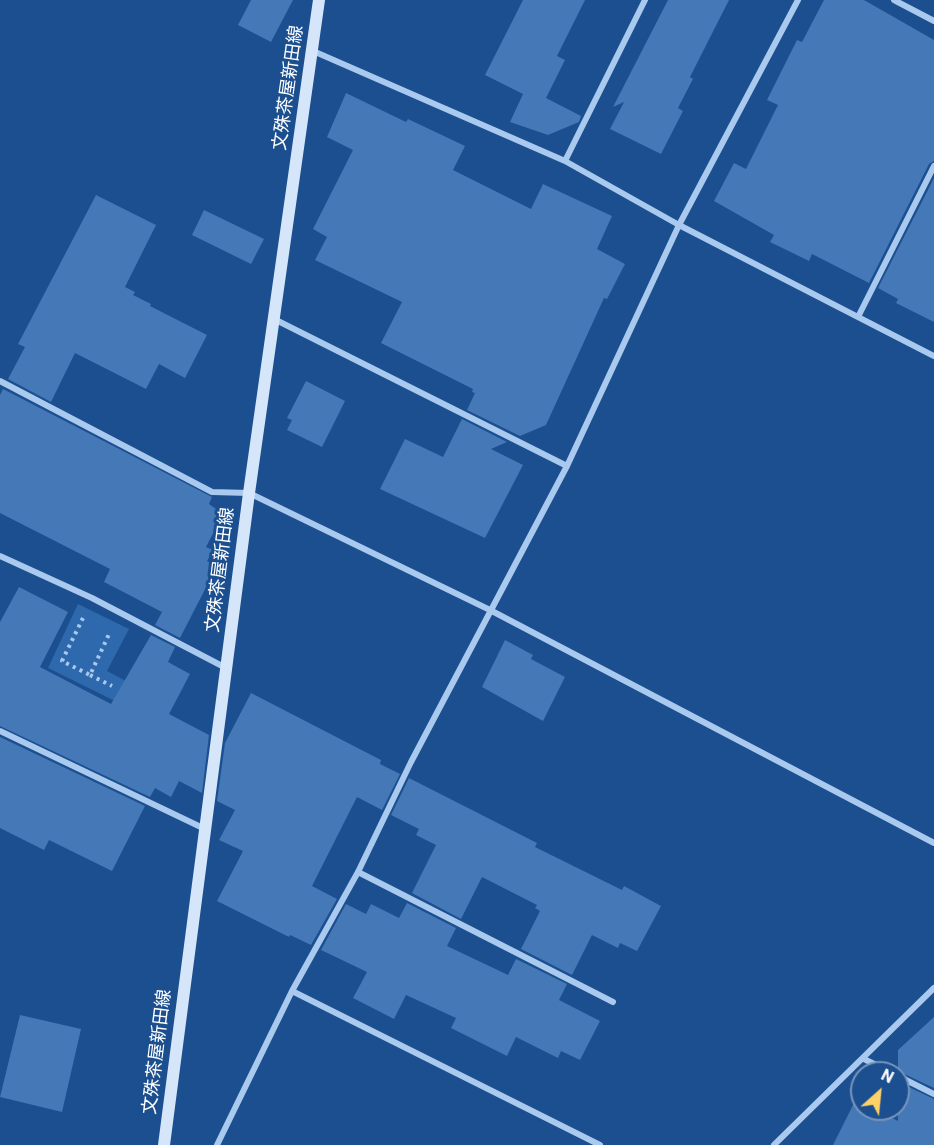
<!DOCTYPE html>
<html>
<head>
<meta charset="utf-8">
<style>
	body { margin:0 }
	#map { position:relative; width:934px; height:1145px; overflow:hidden; background:#1b4f8f; font-family:Roboto,sans-serif }
	canvas { display:block }
	.north { position:absolute; left:850px; top:1061px; width:60px; height:60px; box-sizing:border-box; background:#1b4f8f; border:2px solid #7695bc; border-radius:50%; rotate:27deg; font-size:16px; font-weight:700; line-height:24px; text-align:center; color:#fff }
	.north::after { content:''; display:block; margin:auto; width:21px; height:27px; background:#ffd166; clip-path:polygon(50% 0,100% 100%,50% 72%,0 100%) }
</style>
</head>
<body>
<div id="map">
<canvas width="934" height="1145"></canvas>
<div class="north">N</div>
</div>
<script>
const c = document.querySelector('canvas').getContext('2d');
c.lineJoin = 'round';
function paint(path, color) {
  c.fillStyle = color;
  c.fill(path, 'evenodd');
}
function trace(path, color, width, dash) {
  c.strokeStyle = color;
  c.lineWidth = width;
  c.lineCap = dash ? 'butt' : 'round';
  c.setLineDash(dash || []);
  c.stroke(path);
}
function label(font, color, halo, rows, align = 'center') {
  c.font = font + ' Roboto,"Noto Sans JP",sans-serif';
  c.lineWidth = 6;
  c.setLineDash([]);
  c.textBaseline = 'middle';
  c.strokeStyle = halo;
  c.fillStyle = color;
  for (const [text, x, y, turn = 0] of rows) {
    c.save();
    c.translate(x, y);
    c.rotate((+turn || 0) * Math.PI / 180);
    c.textAlign = isNaN(turn) ? turn : align;
    if (halo) c.strokeText(text, 0, 0);
    c.fillText(text, 0, 0);
    c.restore();
  }
}
const green = new Path2D(`
	M78,604L129,629L107,671L128,682L119,703L48,668Z`);
const building = new Path2D(`
	M251,0H293L271,42L238,25Z
	M523,0H585L557,56L565,60L546,98L581,116L579,122L548,135L510,122L523,94L485,75Z
	M668,0H729L690,77L693,79L678,108L683,111L661,154L610,129L624,102L613,107Z
	M824,0H864L934,40V161L929,164L869,283L812,254L809,261L770,242L774,235L714,201L734,163L746,169L778,105L767,100L797,40L802,42Z
	M346,93L406,122L408,119L465,146L453,170L531,209L543,184L612,216L597,249L625,264L607,299L604,298L546,425L520,436L467,410L475,393L472,392L473,389L381,343L402,302L315,260L327,237L313,229L353,150L327,137Z
	M934,178V322L896,303L898,299L878,288Z
	M96,195L156,225L125,287L135,292L133,295L151,304L150,306L207,335L185,378L159,364L146,389L75,353L51,402L8,379L25,347L18,344Z
	M204,210L264,239L251,264L192,235Z
	M306,381L345,401L322,447L287,430L292,420L287,418Z
	M3,389L212,497L209,504L223,514L206,547L213,550L207,561L217,566L180,638L155,625L162,612L104,582L110,569L0,513V395Z
	M462,419L507,442L491,449L523,465L485,538L380,489L405,439L443,457Z
	M19,587L68,612L40,667L111,704L151,635L175,647L168,662L190,674L169,714L209,735L202,793L179,781L171,797L155,788L150,797L0,726V622Z
	M505,640L533,655L531,659L565,677L543,721L482,687Z
	M251,693L381,760L380,764L400,774L382,810L357,797L312,886L337,899L311,945L290,935L289,937L217,901L243,851L219,840L235,810L217,801L225,743Z
	M0,737L145,806L112,871L49,840L44,850L0,828Z
	M409,778L537,843L535,847L622,890L624,886L661,906L637,951L620,943L618,948L592,935L572,975L521,949L540,911L535,908L537,905L482,877L461,919L412,893L436,845L416,835L419,829L391,815Z
	M407,903L456,928L447,946L508,975L516,959L567,984L559,1000L600,1021L580,1060L561,1051L558,1058L516,1037L507,1056L451,1028L456,1018L406,995L394,1019L353,998L367,972L321,950L346,904L366,914L371,904L399,918Z
	M20,1015L81,1029L62,1112L0,1097Z
	M934,1017V1088L898,1071V1050Z
	M898,1082L934,1099V1145H833L856,1099L862,1102V1109H875L898,1121Z`);
const path = new Path2D(`
	M83,618L62,661L90,675L110,632
	M90,675L112,686`);
const minor = new Path2D(`
	M894,0L934,21
	M313,51L565,161L679,225L934,356
	M565,161L645,0
	M858,317L934,166
	M274,319L567,466
	M0,381L212,492L249,493L490,610L934,843
	M0,556L92,598L226,668
	M0,731L205,829
	M358,872L613,1002
	M292,991L600,1145
	M864,1059L892,1073
	M898,1076L934,1094
	M217,1145L292,991L358,872L411,762L567,466L679,225L798,0
	M774,1145L934,988`);
const secondary = new Path2D(`
	M164,1145L249,493L319,0`);
const streetNames = [
	["文殊茶屋新田線",289,88,-82],
	["文殊茶屋新田線",221,570,-83],
	["文殊茶屋新田線",158,1052,-83]
];
paint(green, '#2e69ad');
paint(building, '#4478b7');
trace(path, '#a9c9ee', 4, [3, 4.5]);
trace(minor, '#a9c9ee', 6);
trace(secondary, '#d6e6fa', 12);
label('18px', '#fff', '#1b4f8f', streetNames);
</script>
</body>
</html>
